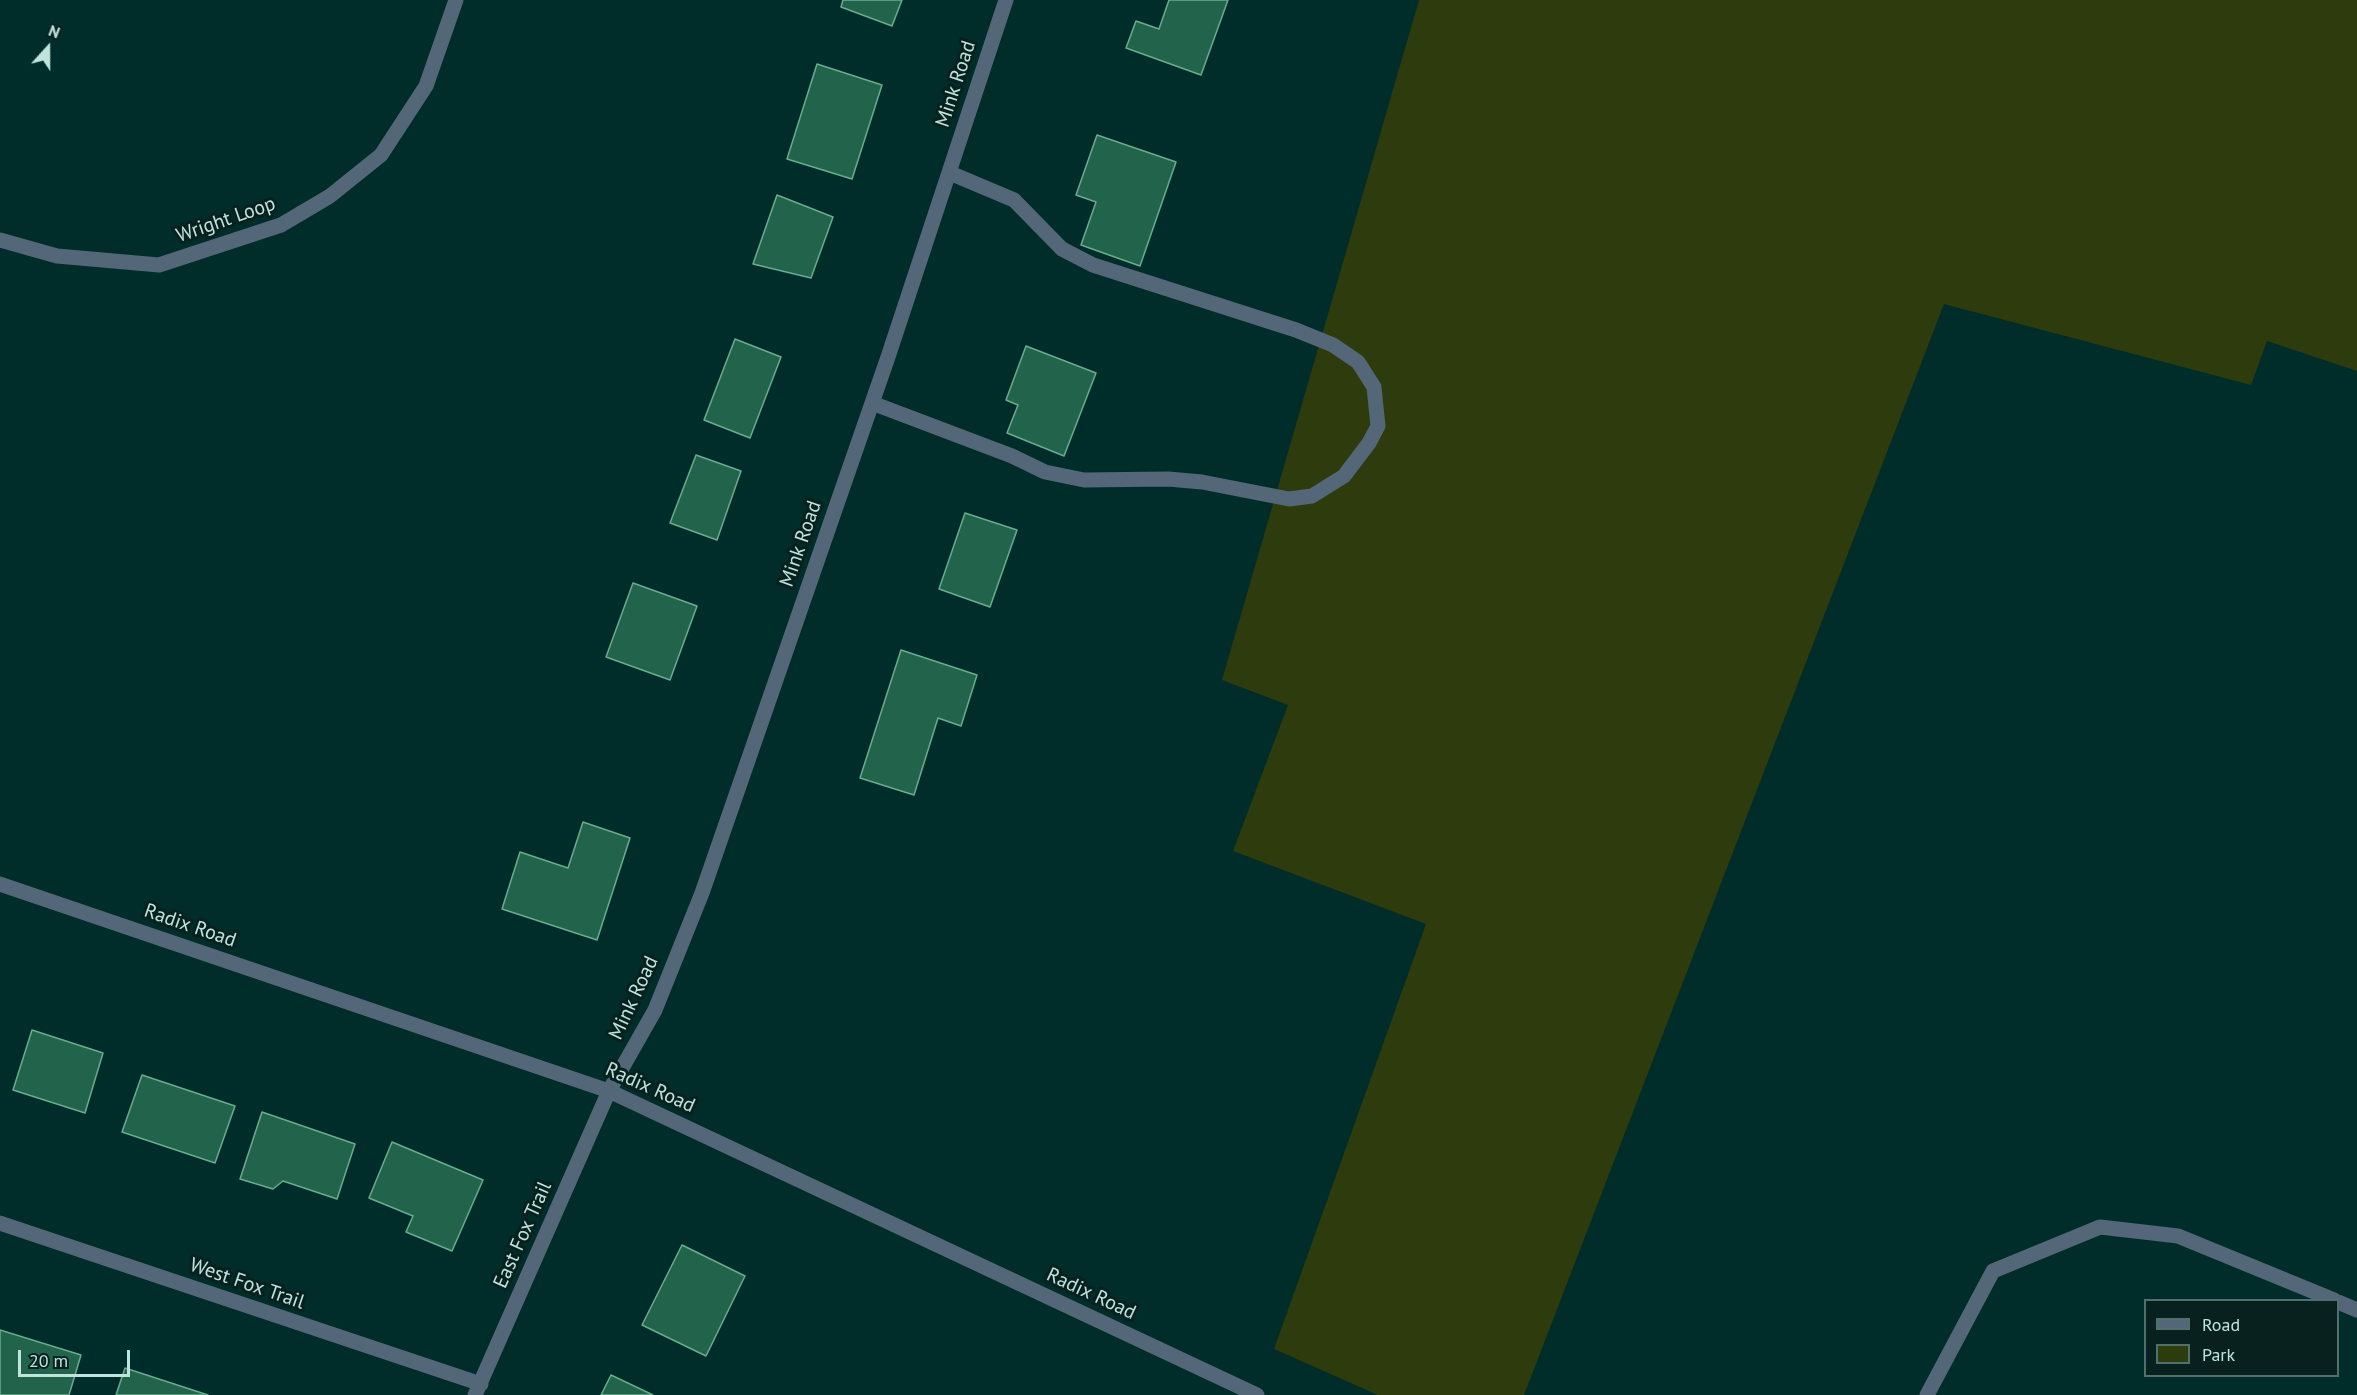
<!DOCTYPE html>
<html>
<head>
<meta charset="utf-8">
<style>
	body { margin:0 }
	#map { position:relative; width:2357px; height:1395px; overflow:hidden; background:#002d29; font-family:"PT Sans",sans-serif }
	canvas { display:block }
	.legend { position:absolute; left:2144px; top:1299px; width:195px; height:78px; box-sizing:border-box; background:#08211e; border:2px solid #516f6b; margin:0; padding:8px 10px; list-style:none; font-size:18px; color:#bfe4de }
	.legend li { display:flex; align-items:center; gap:12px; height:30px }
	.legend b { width:30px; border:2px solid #516f6b }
	.north { position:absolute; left:18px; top:18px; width:60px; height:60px; -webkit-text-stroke:4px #08211e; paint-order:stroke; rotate:21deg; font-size:16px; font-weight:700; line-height:24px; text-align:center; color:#bfe4de }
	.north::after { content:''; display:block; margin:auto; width:21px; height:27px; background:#bfe4de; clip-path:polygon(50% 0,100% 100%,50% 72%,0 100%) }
	.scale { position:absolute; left:18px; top:1350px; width:112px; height:27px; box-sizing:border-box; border:3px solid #bfe4de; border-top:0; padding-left:8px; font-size:18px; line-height:21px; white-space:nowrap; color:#bfe4de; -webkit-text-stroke:4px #08211e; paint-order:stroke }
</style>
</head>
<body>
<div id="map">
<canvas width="2357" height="1395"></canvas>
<ul class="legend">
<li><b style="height:8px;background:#536778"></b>Road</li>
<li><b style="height:16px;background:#2d3b0d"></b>Park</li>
</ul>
<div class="north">N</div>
<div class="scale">20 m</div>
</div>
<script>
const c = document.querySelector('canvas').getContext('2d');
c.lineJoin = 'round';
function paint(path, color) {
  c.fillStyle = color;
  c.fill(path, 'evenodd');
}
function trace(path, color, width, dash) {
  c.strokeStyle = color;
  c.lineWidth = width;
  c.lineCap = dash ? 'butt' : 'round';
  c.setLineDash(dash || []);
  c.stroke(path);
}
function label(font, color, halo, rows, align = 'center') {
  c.font = font + ' "PT Sans",sans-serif';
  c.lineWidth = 6;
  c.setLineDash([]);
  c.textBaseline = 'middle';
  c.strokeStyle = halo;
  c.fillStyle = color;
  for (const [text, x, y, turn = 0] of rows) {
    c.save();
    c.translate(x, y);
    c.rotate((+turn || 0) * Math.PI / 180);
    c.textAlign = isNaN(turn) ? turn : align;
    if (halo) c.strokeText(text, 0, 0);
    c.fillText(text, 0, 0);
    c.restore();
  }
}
const green = new Path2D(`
	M1419,0H2357V371L2267,341L2251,385L1944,304L1524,1395H1378L1274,1349L1426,924L1233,851L1288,705L1222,680Z`);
const building = new Path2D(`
	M843,0H902L892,26L841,7Z
	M1169,0H1228L1201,75L1126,48L1136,21L1159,29Z
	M817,64L882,85L852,179L787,159Z
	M1097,135L1176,162L1140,266L1081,245L1096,202L1076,195Z
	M777,195L833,217L811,278L753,264Z
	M735,339L781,357L750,438L704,420Z
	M1026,346L1096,373L1064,456L1007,433L1018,405L1006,400Z
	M696,455L741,471L717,540L670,523Z
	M965,513L1017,530L990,607L939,589Z
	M633,583L697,606L670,680L606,657Z
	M901,650L977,675L961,726L938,718L914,795L860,778Z
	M583,822L630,838L597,940L502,909L520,852L568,868Z
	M32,1030L103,1053L85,1113L13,1090Z
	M142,1075L235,1106L215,1163L122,1132Z
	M262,1112L355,1144L337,1199L283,1181L273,1189L240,1179Z
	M392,1142L483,1180L452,1251L406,1232L413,1216L369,1198Z
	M682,1245L745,1276L706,1356L642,1325Z
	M0,1330L81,1355L69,1395H0Z
	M125,1368L208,1395H116Z
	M611,1375L653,1395H601Z`);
const minor = new Path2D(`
	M0,240L57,256L159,265L281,225L330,196L381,155L426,86L456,0
	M872,403L1012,456L1045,472L1084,480L1168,479L1202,482L1289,499L1312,496L1344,476L1369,443L1378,426L1374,387L1358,362L1333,345L1296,330L1093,265L1062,249L1014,200L950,173
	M0,884L609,1091L1257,1395
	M0,1223L481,1384
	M2338,1302L2357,1310
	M475,1395L609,1091L655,1010L702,893L888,357L1006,0
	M1927,1395L1993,1271L2100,1227L2178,1236L2334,1300`);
const streetNames = [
	["Mink Road",956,84,-72],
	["Wright Loop",226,220,-19],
	["Mink Road",801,544,-71],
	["Radix Road",190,926,19],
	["Mink Road",634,998,-65],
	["Radix Road",650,1088,24],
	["East Fox Trail",523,1235,-66],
	["West Fox Trail",247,1284,19],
	["Radix Road",1091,1294,25]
];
paint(green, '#2d3b0d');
paint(building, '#21644b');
trace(building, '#6aac8f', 1.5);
trace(minor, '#536778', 15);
label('20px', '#bfe4de', '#08211e', streetNames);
</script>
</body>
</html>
